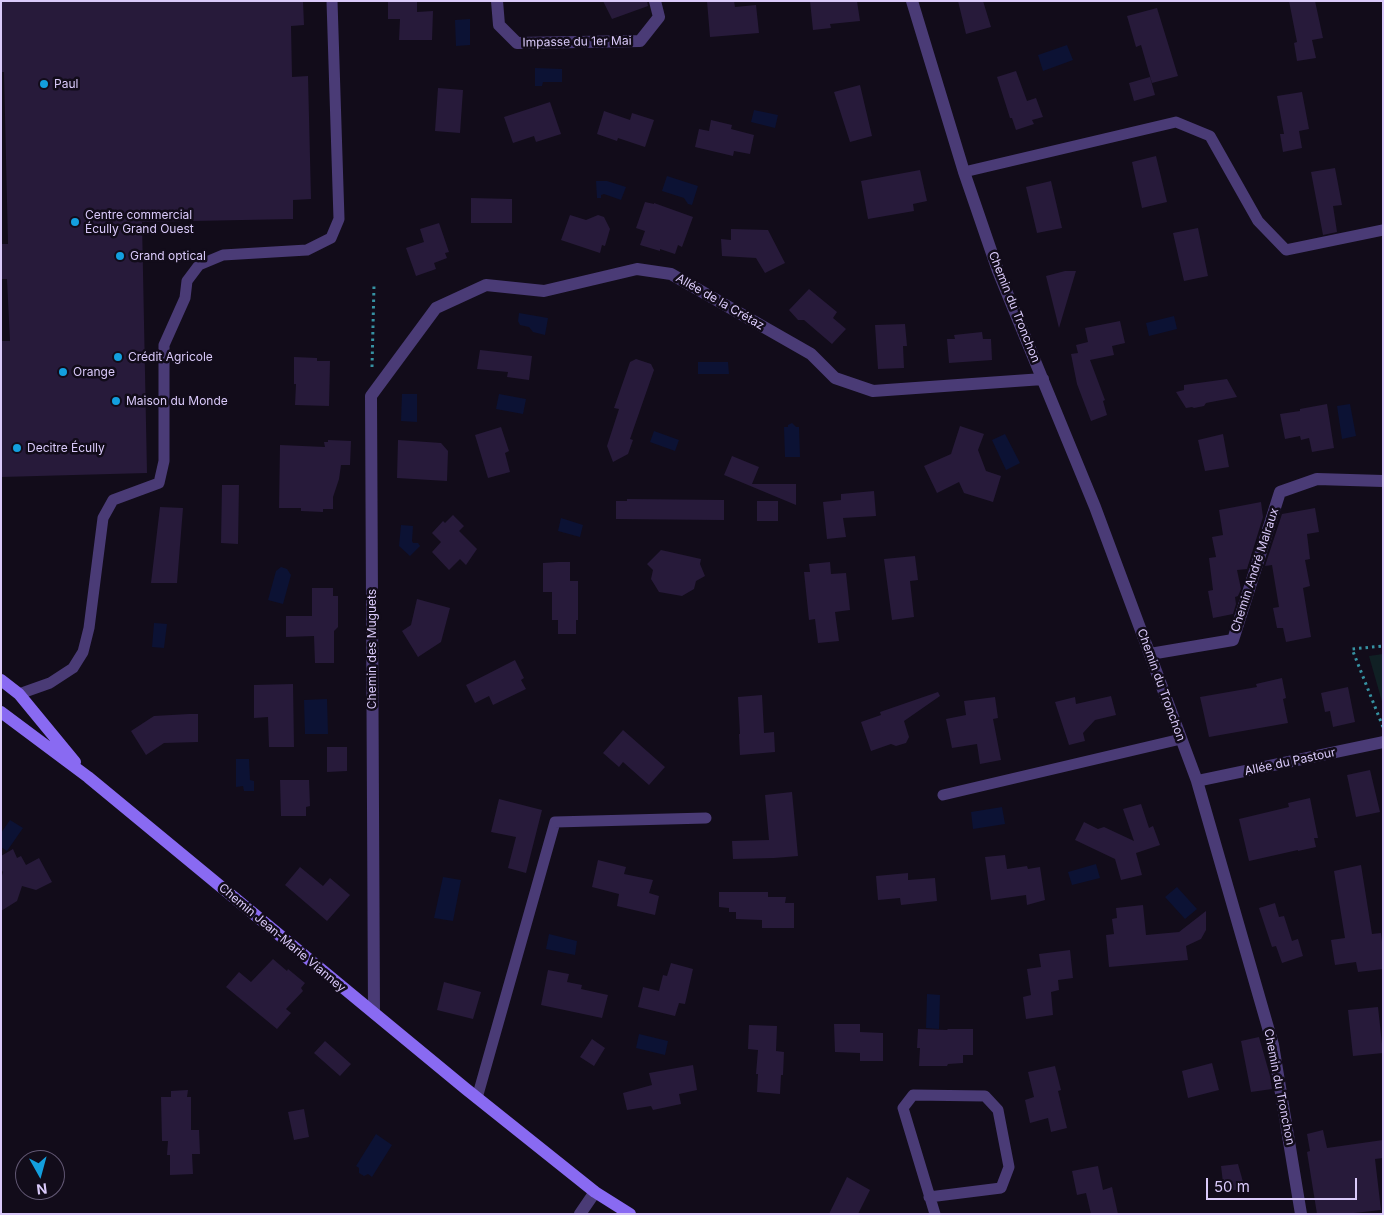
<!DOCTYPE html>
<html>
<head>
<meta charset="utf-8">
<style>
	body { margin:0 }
	#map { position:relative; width:1384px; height:1215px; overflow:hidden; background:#120c1a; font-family:Inter,sans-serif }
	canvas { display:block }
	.frame { position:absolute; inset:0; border:2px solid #dacafa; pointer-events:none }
	.north { position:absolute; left:15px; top:1150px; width:50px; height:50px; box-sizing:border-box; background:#120c1a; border:1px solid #625874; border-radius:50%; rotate:173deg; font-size:14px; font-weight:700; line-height:20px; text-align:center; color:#dacafa }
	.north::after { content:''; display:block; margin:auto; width:18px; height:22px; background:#139fde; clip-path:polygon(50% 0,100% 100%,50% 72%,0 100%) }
	.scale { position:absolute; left:1206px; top:1178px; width:151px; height:22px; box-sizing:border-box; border:2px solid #dacafa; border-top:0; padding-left:6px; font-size:15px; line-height:18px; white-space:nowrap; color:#dacafa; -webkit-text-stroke:4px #120c1a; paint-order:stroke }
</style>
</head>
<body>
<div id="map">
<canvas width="1384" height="1215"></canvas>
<div class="frame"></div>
<div class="north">N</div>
<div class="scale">50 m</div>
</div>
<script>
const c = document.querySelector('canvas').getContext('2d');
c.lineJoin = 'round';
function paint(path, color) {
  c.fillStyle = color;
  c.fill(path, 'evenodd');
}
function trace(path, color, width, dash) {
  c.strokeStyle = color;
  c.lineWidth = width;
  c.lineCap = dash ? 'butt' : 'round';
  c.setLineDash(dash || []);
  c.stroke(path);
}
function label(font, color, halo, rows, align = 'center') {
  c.font = font + ' Inter,sans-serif';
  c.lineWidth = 5;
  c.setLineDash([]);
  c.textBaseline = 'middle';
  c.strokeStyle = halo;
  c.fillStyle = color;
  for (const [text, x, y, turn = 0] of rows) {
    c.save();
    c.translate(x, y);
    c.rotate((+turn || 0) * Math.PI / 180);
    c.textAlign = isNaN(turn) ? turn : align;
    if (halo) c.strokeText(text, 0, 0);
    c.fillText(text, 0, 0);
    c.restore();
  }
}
const green = new Path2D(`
	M1383,654V705L1369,656Z`);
const water = new Path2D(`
	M470,19V45L456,46L455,20Z
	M1067,45L1073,60L1043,71L1038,55Z
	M535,68L562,69V82H543L542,86H535Z
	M754,110L778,115L775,128L751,122Z
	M667,176L698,186L692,205L688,204L684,198L662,191Z
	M596,181H607L626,187L621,200L604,194L601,195V198H597Z
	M519,313L548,318L545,335L533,332L529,327L520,325L518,321Z
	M1174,316L1177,329L1149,336L1146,323Z
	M698,362H728L729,374H698Z
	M402,394H417V422L401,421Z
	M499,394L526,399L523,414L496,409Z
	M1350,404L1356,436L1342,439L1337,406Z
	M792,423L796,427H799L800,457H785L784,427H788V425Z
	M654,431L679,440L675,451L650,442Z
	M1005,434L1020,463L1006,470L992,440Z
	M561,518L583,525L580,537L558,531Z
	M401,525L413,526L412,541L413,543H418L420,546L410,556L399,546Z
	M281,567L287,569L291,575L283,604L268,600L276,571Z
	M154,623L167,624L164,648L152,647Z
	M327,699L328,734H305L304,700Z
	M236,759H249L250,780L254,781V791H244L243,786L236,787Z
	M1002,807L1005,824L973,829L971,812Z
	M10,820L23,828L7,851L1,847V833Z
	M1096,864L1100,878L1072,885L1068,872Z
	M443,877L461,880L453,921L434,918Z
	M1177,887L1197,909L1185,919L1165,897Z
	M549,934L577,941L575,955L546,949Z
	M927,994L940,995L939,1029L926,1028Z
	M639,1034L668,1041L665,1055L636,1048Z
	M376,1134L392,1145L372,1177L368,1174L364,1176L359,1173V1168L356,1166Z`);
const building = new Path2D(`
	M1,1H303L304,25L291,26L292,77L308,76L311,199L293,200V219L142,222L147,473L1,477V341H10L7,279H1V244H8L4,72H1Z
	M388,1H417V12L433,11L432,40H399L400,19H388Z
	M603,1H647L648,6L612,19Z
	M707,1H734L735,7L756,5L759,33L710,37Z
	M810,1H857L860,21L830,24L831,28L813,30Z
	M958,1H983L991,27L966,34Z
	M1289,1H1315L1323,38L1312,40L1316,58L1297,61L1294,43L1297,42Z
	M1157,8L1178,76L1152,83L1141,45L1136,47L1127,16Z
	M1016,71L1027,101L1036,98L1043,117L1032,120L1034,124L1016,130L1012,118H1010L997,77Z
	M1150,77L1155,95L1134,101L1129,83Z
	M860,85L872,136L850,142L834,92Z
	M438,88L463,90L460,133L435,131Z
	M1302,92L1309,129L1299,131L1302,148L1283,152L1280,134H1284L1277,96Z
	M550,102L561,134L536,142L534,136L513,143L504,117Z
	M604,111L630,120L632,113L654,120L645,147L618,138L617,141L597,134Z
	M711,120L732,125L731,129L754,135L750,154L734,151L733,156L695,147L699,129L709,131Z
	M1156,156L1167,202L1142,208L1132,162Z
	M1335,168L1342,205L1333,206L1337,232L1323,235L1311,172Z
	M920,170L927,201L913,204L914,211L868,219L861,181Z
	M1051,181L1062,228L1037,233L1026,187Z
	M471,198L512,199V223H471Z
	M645,202L654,204V203L693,217L682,247L678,245L675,254L660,249V251L640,245L645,231L636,228Z
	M570,215L586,220L598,215L604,217L610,229L605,246L602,245L600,253L561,240Z
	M439,223L449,252L445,253L447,258L434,263L436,269L416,276L406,248L424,242L420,229Z
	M1198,228L1208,276L1184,281L1173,233Z
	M731,229L768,230L785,263L765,273L756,258L722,256L721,239L731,240Z
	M1065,271H1076L1059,328L1046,276Z
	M809,289L837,312L833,318L846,329L832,344L804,320H798L789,310Z
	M1120,321L1125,343L1112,346L1114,355L1090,360L1105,400L1103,401L1107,415L1091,421L1077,384L1071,354L1078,353L1076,345L1088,342L1085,328Z
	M905,324L907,346H903L904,368L878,369L875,325Z
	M982,332L983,339H991L992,360L949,363L947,339H955L954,335Z
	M480,350L532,356L529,380L507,377L508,372L477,369Z
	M294,357L317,358V361H330L329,406L295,405L296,384H294Z
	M636,359L651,364L654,370L630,439L633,440L628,454L613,462L607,446L619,409L614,408L630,362Z
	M1227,379L1237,397L1206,403L1204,406L1194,408L1192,407L1186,408L1176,392L1184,390V385Z
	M1327,404L1334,448L1312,452L1309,438L1301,440L1300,436L1285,439L1280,414L1300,411V409Z
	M960,426L984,434L978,450L986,471L1001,476L993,502L964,493L959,482L937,493L924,466L951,454Z
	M501,427L509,451L505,453L510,472L488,478L475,435Z
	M1223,434L1229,467L1205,471L1198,440Z
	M328,440L351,441L350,465H341L339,479L333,497V509H323V512L301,511V508H279L280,445L325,447L324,442H328Z
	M398,440L441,443L448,451L447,481L397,478Z
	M732,456L759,467L752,484H796V505L724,475Z
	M222,485H239L238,544L221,543Z
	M874,491L876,516L843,518L846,537L827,539L823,502L841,500V494Z
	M627,499L724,500V520L616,519V501H627Z
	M757,501H778V521H757Z
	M1261,502L1263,517L1247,569L1237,570L1241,589L1238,596L1235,597L1236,604L1233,614L1213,618L1208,591L1213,590L1209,558L1216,557L1212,537L1223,535L1219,510Z
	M160,507L183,508L177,583H151Z
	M1315,508L1319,532L1307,534L1310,559L1305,560L1310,586L1303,588L1311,637L1286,642L1283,628H1277L1273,608L1279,607L1272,565L1265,566L1282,514Z
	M453,515L464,526L459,531L477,549L466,565L460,559L449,570L432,552L441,542L432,533L443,521L445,523Z
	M661,550L701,559L700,564L705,576L696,581L694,589L682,596L659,592L651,579L653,570L647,564Z
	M915,556L918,580L910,581L914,617L892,620L884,559Z
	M558,562H570V581H578V620H576V634H558V620H552V592H543V563Z
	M830,562L831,574L846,573L850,610L835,612L839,641L818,643L815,619L809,620L804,572H810L809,564Z
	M312,588H333V596H338V627L334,631V663H315L314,636L286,637V616H312Z
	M417,599L450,608L441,642L418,657L402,631L411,625Z
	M515,660L524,678L521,680L526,689L493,705L489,696L475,703L466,685Z
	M1282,678L1286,698L1283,699L1288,723L1209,737L1200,697L1257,687L1256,684Z
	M293,684L294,747H269L268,717L254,718V685Z
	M1348,687L1355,722L1333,727L1330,711L1325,712L1321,693Z
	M938,692L940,696L904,721L909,737L906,743L896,746L891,744L871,751L861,722L881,715L880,712Z
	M762,695L764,733L774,732L775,752L740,755L739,734H740L738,697Z
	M1111,696L1116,715L1095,720L1083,733L1085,741L1069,745L1055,702L1075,697L1076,704Z
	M995,697L998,718L993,719L1001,760L980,764L977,744L952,748L946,719L966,715L964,701Z
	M189,714H198V742L164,743L146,755L131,731L154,716Z
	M623,730L665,767L649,785L623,762L619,767L603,753Z
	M327,747H347V771L327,772Z
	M1370,770L1380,812L1356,817L1347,775Z
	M280,780H309L310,806L306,807V816H281Z
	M792,792L798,856L774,858L733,859L732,841L769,840L765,795Z
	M1310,798L1318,838H1314L1316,847L1298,851V850L1249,861L1239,819L1289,807L1288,803Z
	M499,799L542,810L526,873L508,868L516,837L491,832Z
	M1141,804L1149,828L1153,826L1160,845L1136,853L1142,875L1121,880L1115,859L1075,840L1084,822L1098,829L1104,827L1134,841L1123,809Z
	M13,849L17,858L21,856L26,865L39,858L52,882L36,890L22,886L17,901L1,911V879L3,872L1,869V856Z
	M1005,855L1007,869L1027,866L1028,869L1040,867L1045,900L1027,905L1026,895L991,900L985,857Z
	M598,860L626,867L624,874L653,880L649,893L659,896L655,915L617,906L619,894L592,887Z
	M1361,865L1372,934L1381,933L1383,950V969L1358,972L1356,962L1335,965L1331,940L1345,938L1334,871Z
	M300,867L323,886L330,878L350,895L327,921L285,885Z
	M908,873V880L935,878L937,901L901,905L900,898L878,900L876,876Z
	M719,892H768V897H786L785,903H794V928H762V920L736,919V912H729V908L719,907Z
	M1275,903L1279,917L1284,916L1292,941L1298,939L1303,956L1282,963L1276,946L1272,947L1259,908Z
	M1143,905L1146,935L1179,932L1206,911V930L1201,939L1186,946L1188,960L1109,967L1106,935L1114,934L1112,919L1117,918L1116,908Z
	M1070,950L1073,978L1058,980L1059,990L1051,992L1053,1015L1026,1019L1023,997L1031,995L1027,969L1041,967L1039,954Z
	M273,959L287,971L288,969L305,983L301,988L303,991L286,1009L291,1013L277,1029L226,987L239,972L251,982Z
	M671,963L693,969L685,1004L679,1003L675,1016L638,1007L643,987L659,991L663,975L667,976Z
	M548,970L569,974L567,982L582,985L581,989L608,995L602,1018L541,1005Z
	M444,982L481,992L473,1019L437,1010Z
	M1378,1007L1383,1053L1353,1056L1348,1010Z
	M834,1024H860V1032L883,1033V1061H860V1053L835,1052Z
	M749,1025L777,1026L776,1051L784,1052L783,1075H781L780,1094L757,1092L758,1074H756L758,1050L748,1049Z
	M918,1029L947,1030L948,1029H973V1055H963V1063L948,1064L947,1066H919L920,1048H917Z
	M1259,1037L1270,1076L1272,1089L1251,1092L1241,1041Z
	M592,1039L605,1048L594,1066L580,1057Z
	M325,1041L351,1064L340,1076L314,1053Z
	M1212,1063L1219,1090L1188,1098L1182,1071Z
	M693,1065L697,1090L679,1094L681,1104L653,1110L651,1106L627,1110L623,1093L652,1085L649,1073Z
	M1055,1066L1061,1090L1058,1091L1067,1128L1051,1132L1048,1118L1030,1123L1025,1100L1034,1097L1028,1072Z
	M188,1090L187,1097H191V1130H199L200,1154H192L193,1174L170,1175V1155H167L168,1141H162L161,1097H171V1091Z
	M304,1109L309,1137L294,1140L288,1112Z
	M1323,1130L1327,1148L1383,1140V1158L1375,1159L1381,1210L1345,1214H1317L1307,1152L1310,1151L1307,1134Z
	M1238,1164L1245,1189L1224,1191L1221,1166Z
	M1098,1166L1103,1190L1112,1187L1118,1214H1091L1086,1193L1077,1195L1072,1171Z
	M847,1177L870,1190L858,1214H829Z`);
const path = new Path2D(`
	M372,367L374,285
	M1383,727L1352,649L1383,646`);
const lane = new Path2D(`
	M964,172L1176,122L1210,136L1258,221L1286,250L1383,230
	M19,694L50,683L73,668L83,652L89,628L103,518L113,500L159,483L164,461V345L185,298L187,281L199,265L223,255L307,250L331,238L339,219L332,1
	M943,795L1181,739
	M477,1098L555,822L706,818
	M929,1197L1001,1188L1009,1167L998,1110L985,1096L913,1095L903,1108L935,1214`);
const street = new Path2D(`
	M497,1L499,25L517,43L640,41L659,17L655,1
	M912,1L964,172L998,271L1095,507L1197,781L1273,1045L1301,1214
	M1150,654L1233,640L1280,492L1317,479L1383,481
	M1197,781L1383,742
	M374,1013L371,396L436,308L486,285L544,291L637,269L671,274L811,354L835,378L873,391L1043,379
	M580,1214L595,1192`);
const secondary = new Path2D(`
	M1,680L19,694L75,762
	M1,712L88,777L466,1089L595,1192L630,1214`);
const markers = [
	[44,84,5,"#139fde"],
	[75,222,5,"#139fde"],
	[120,256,5,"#139fde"],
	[118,357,5,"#139fde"],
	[63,372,5,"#139fde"],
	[116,401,5,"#139fde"],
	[17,448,5,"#139fde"]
];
const streetNames = [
	["Impasse du 1er Mai",577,42,-1],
	["Allée de la Crétaz",720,302,30],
	["Chemin du Tronchon",1014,307,68],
	["Chemin André Malraux",1255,570,-72],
	["Chemin des Muguets",372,649,-90],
	["Chemin du Tronchon",1161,685,70],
	["Allée du Pastour",1290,762,-12],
	["Chemin Jean-Marie Vianney",282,938,40],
	["Chemin du Tronchon",1279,1087,79]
];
const poiNames = [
	["Paul",54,84],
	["Centre commercial",85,215],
	["Écully Grand Ouest",85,229],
	["Grand optical",130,256],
	["Crédit Agricole",128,357],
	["Orange",73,372],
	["Maison du Monde",126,401],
	["Decitre Écully",27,448]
];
paint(green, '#102024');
paint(water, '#0c1234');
paint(building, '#271a3a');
trace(path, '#3692a2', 3, [2.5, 4]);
trace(lane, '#4a3b76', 11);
trace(street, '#4a3b76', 12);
trace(secondary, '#896af2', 12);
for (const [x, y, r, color] of markers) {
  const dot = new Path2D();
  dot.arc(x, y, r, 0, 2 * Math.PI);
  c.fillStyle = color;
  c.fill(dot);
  trace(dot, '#120c1a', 2);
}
label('12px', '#dacafa', '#120c1a', streetNames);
label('12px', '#dacafa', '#120c1a', poiNames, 'left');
</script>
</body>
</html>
